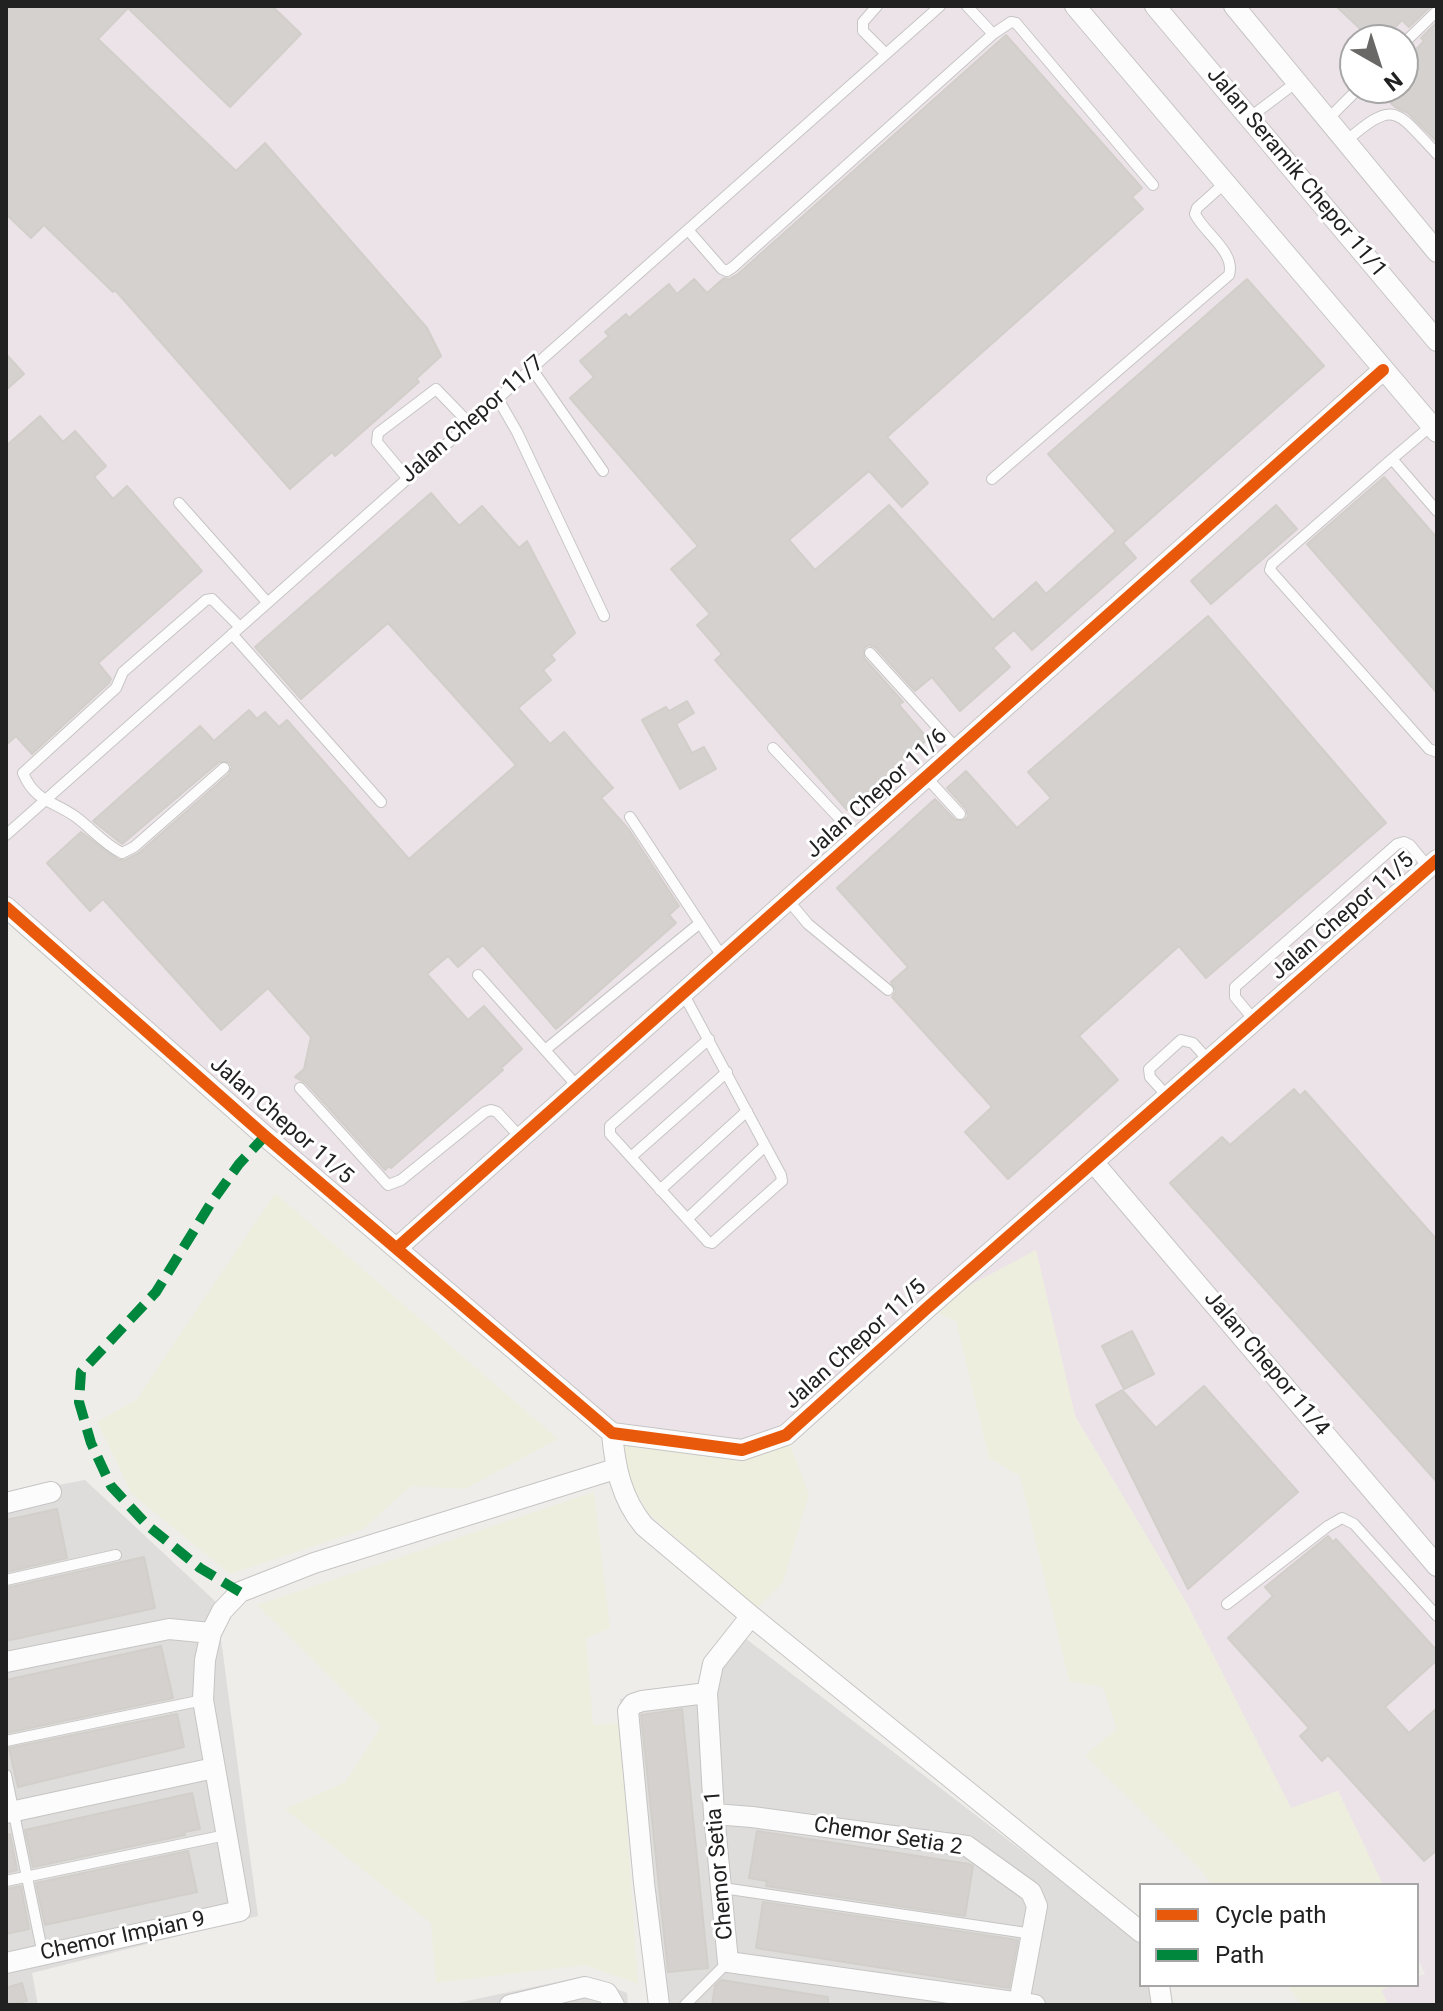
<!DOCTYPE html>
<html>
<head>
<meta charset="utf-8">
<style>
	body { margin:0 }
	#map { position:relative; width:1443px; height:2011px; overflow:hidden; background:#efedea; font-family:Roboto,sans-serif }
	canvas { display:block }
	.frame { position:absolute; inset:0; border:8px solid #212121; pointer-events:none }
	.legend { position:absolute; left:1139px; top:1883px; width:280px; height:104px; box-sizing:border-box; background:#fff; border:2px solid #a6a6a6; margin:0; padding:10px 14px; list-style:none; font-size:24px; color:#212121 }
	.legend li { display:flex; align-items:center; gap:16px; height:40px }
	.legend b { width:40px; border:2px solid #a6a6a6 }
	.north { position:absolute; left:1339px; top:24px; width:80px; height:80px; box-sizing:border-box; background:#fff; border:2px solid #a6a6a6; border-radius:50%; rotate:141deg; font-size:22px; font-weight:700; line-height:32px; text-align:center; color:#212121 }
	.north::after { content:''; display:block; margin:auto; width:28px; height:36px; background:#696867; clip-path:polygon(50% 0,100% 100%,50% 72%,0 100%) }
</style>
</head>
<body>
<div id="map">
<canvas width="1443" height="2011"></canvas>
<div class="frame"></div>
<ul class="legend">
<li><b style="height:10px;background:#e8590c"></b>Cycle path</li>
<li><b style="height:10px;background:#00873e"></b>Path</li>
</ul>
<div class="north">N</div>
</div>
<script>
const c = document.querySelector('canvas').getContext('2d');
c.lineJoin = 'round';
function paint(path, color) {
  c.fillStyle = color;
  c.fill(path, 'evenodd');
}
function trace(path, color, width, dash) {
  c.strokeStyle = color;
  c.lineWidth = width;
  c.lineCap = dash ? 'butt' : 'round';
  c.setLineDash(dash || []);
  c.stroke(path);
}
function label(font, color, halo, rows, align = 'center') {
  c.font = font + ' Roboto,sans-serif';
  c.lineWidth = 6;
  c.setLineDash([]);
  c.textBaseline = 'middle';
  c.strokeStyle = halo;
  c.fillStyle = color;
  for (const [text, x, y, turn = 0] of rows) {
    c.save();
    c.translate(x, y);
    c.rotate((+turn || 0) * Math.PI / 180);
    c.textAlign = isNaN(turn) ? turn : align;
    if (halo) c.strokeText(text, 0, 0);
    c.fillText(text, 0, 0);
    c.restore();
  }
}
const residential = new Path2D(`
	M85,1480L216,1602L258,1916L32,1973L38,2005H6V1495Z
	M745,1638L1141,1942V1985H1168L1170,2005H651L620,1699L700,1688Z
	M585,1976L627,1993L628,2005H448Z`);
const industrial = new Path2D(`
	M6,6H1437V2005H1388L1381,1989L1394,1985H1417V1977L1425,1974L1417,1957V1885H1383L1338,1791L1291,1809L1187,1604L1075,1416L1036,1251L927,1308L786,1435L742,1450L603,1436L6,907ZM1355,40H1403V88H1355Z`);
const farmland = new Path2D(`
	M275,1193L558,1439L465,1489L411,1486L362,1530L230,1574L132,1494L97,1422L137,1399Z
	M1036,1250L1075,1416L1187,1604L1291,1808L1338,1791L1383,1885H1212L1200,1869L1085,1755L1117,1729L1103,1687L1069,1681L1020,1476L989,1458L956,1321L927,1308Z
	M786,1435L809,1494L783,1582L757,1608L649,1514L603,1436L742,1450Z
	M594,1492L610,1628L586,1638L593,1725L620,1723L638,1984L585,1965L436,1983L431,1923L285,1809L345,1782L381,1727L257,1605Z
	M1287,1985H1394L1381,1990L1388,2005H1302Z`);
const building = new Path2D(`
	M6,6H272L301,34L230,107L128,8L98,39L236,171L265,143L427,328L441,356L416,379L419,382L335,456L332,452L290,489L115,290L113,292L44,225L31,238L6,214Z
	M1336,6H1431L1409,27L1402,20L1383,40H1372Z
	M1437,22V142L1408,113L1395,107L1375,88H1403V63L1424,41L1421,38Z
	M1006,35L1142,188L1132,197L1143,209L887,437L928,483L902,507L869,471L789,540L815,570L889,505L993,620L1036,582L1046,594L1116,531L1048,454L1247,279L1324,366L1123,543L1136,558L1032,650L1014,630L993,648L1010,667L960,711L932,677L915,691L875,647L869,645L864,648V658L903,702L899,705L928,739L847,810L715,660L722,654L697,625L710,614L671,569L698,546L570,398L594,377L580,361L609,336L605,332L626,314L629,318L669,284L677,294L694,279L707,293L724,278L729,279L738,274Z
	M6,354L24,374L6,390Z
	M40,416L63,442L75,431L106,466L94,477L113,499L127,486L202,571L98,663L111,679L109,683L32,754L16,736L6,745V446Z
	M1384,477L1437,538V693L1307,544Z
	M431,493L459,526L482,506L519,548L527,541L575,633L551,655L555,660L543,670L551,680L518,708L550,744L564,732L613,788L601,798L629,830L679,906L669,915L676,923L556,1029L483,945L458,967L448,956L427,974L468,1020L484,1006L522,1049L501,1068L503,1070L391,1168L389,1166L385,1170L306,1083L295,1077L304,1069L311,1037L268,988L221,1030L103,899L90,911L47,863L81,832L119,860H125L139,853L229,774L232,767L229,762H219L122,844L93,821L200,726L214,741L249,710L257,719L265,712L279,727L287,720L409,859L516,765L388,623L301,699L255,647Z
	M1276,505L1297,529L1211,604L1191,581Z
	M1208,616L1386,823L1206,978L1179,946L1079,1036L1118,1080L1008,1179L965,1132L992,1107L892,997L896,991L891,982L908,967L837,888L935,799L955,820H965L968,816L966,809L947,788L966,771L1017,828L1051,798L1028,772Z
	M687,701L694,713L676,724L692,753L704,747L716,769L680,789L642,720L666,707L669,711Z
	M1294,1089L1300,1096L1305,1091L1437,1240V1482L1170,1183L1222,1137L1230,1145Z
	M1132,1331L1154,1374L1124,1389L1102,1346Z
	M1204,1386L1298,1492L1188,1589L1096,1405L1122,1390L1156,1428Z
	M57,1509L67,1558L6,1572V1520Z
	M1328,1536L1333,1542L1336,1539L1437,1651V1660L1385,1707L1409,1733L1437,1708V1850L1424,1861L1328,1755L1322,1761L1300,1736L1309,1728L1228,1638L1273,1596L1265,1587Z
	M144,1557L155,1608L6,1641V1588Z
	M161,1646L173,1698L6,1733V1680Z
	M682,1709L708,1968L668,1972L641,1715Z
	M177,1714L184,1747L18,1787L9,1748Z
	M192,1793L200,1829L184,1832L185,1835L33,1867L25,1830Z
	M757,1831L969,1864L973,1866L965,1916L766,1886L767,1881L749,1878Z
	M10,1834L17,1870L6,1873V1835Z
	M188,1851L197,1892L45,1925L36,1883Z
	M21,1886L29,1929L6,1934V1889Z
	M763,1902L1018,1940L1009,1988L756,1948Z
	M721,1980L828,1997V2005H712L715,1986Z
	M22,1983L27,2001L6,2005V1988Z`);
const lane = new Path2D(`
	M877,6L863,22V31L886,54
	M993,34L1011,22L1016,23L1153,185
	M1403,44L1437,11
	M1249,118L1298,81
	M1329,118L1359,88
	M1345,142C1396,98 1395,110 1437,154
	M688,230L722,269L727,271L733,267L993,34L967,6
	M532,369L603,471
	M498,399L517,432L604,616
	M1432,425L1392,459L1437,511
	M1392,459L1272,564L1270,570L1429,749L1437,752
	M407,478L377,442L378,433L436,389L470,424
	M992,479L1229,275C1236,252 1204,233 1195,214L1197,208L1226,182
	M179,503L267,602
	M232,634L381,802
	M870,653L957,749
	M773,748L858,838
	M224,768L134,847L122,853C104,844 92,829 76,817C54,801 35,802 23,773L116,688L123,672L206,600L212,599L240,627
	M926,777L960,814
	M630,817L723,958
	M6,835L940,6
	M788,900L808,924L888,990
	M478,975L578,1087
	M683,993L781,1175L782,1181L712,1243L708,1242L610,1134V1126L709,1039
	M1255,1021L1235,997V987L1397,844L1404,842L1410,845L1429,868
	M545,1050L700,923
	M300,1088L388,1185L401,1180L485,1112L491,1110L497,1112L521,1138
	M1168,1097L1150,1077L1149,1069L1181,1040L1193,1043L1209,1061
	M631,1157L727,1072
	M660,1190L747,1111
	M687,1219L765,1146
	M6,1580L116,1555
	M1227,1604L1328,1526L1342,1518L1354,1524L1437,1616
	M6,1741L203,1700
	M6,1775L43,1955
	M6,1881L226,1835
	M723,1888L1033,1934
	M685,2005L728,1962`);
const street = new Path2D(`
	M1075,6L1437,432
	M1155,6L1437,341
	M1234,6L1437,252
	M6,907L265,1136L612,1433L742,1450L786,1435L927,1308L1437,860
	M1094,1163L1437,1566
	M398,1247L1383,370
	M612,1433C615,1467 621,1498 644,1526L751,1616L1141,1932
	M6,1503L51,1492
	M751,1616L713,1664L707,1693L714,1814L728,1962L1035,2005
	M6,1662L169,1629L211,1633
	M6,1813L214,1768
	M714,1814L752,1817L967,1846L1031,1892L1037,1906L1019,2003
	M6,1963L240,1911L203,1700L205,1660L211,1633L222,1611L240,1592L314,1563L615,1469
	M1159,1985L1162,2005
	M510,2005L585,1987L607,1993L614,2005
	M659,2005L644,1883L628,1711L633,1704L642,1701L707,1693`);
const quiet = new Path2D(`
	M240,1592L200,1568L147,1525L111,1486L91,1443L79,1402L81,1372L156,1292L211,1203L239,1164L265,1136`);
const cycleway = new Path2D(`
	M6,907L265,1136L612,1433L742,1450L786,1435L927,1308L1437,860
	M398,1247L1383,370`);
const streetNames = [
	["Jalan Seramik Chepor 11/1",1296,173,50],
	["Jalan Chepor 11/7",473,420,-41],
	["Jalan Chepor 11/6",877,794,-42],
	["Jalan Chepor 11/5",1343,917,-41],
	["Jalan Chepor 11/5",281,1121,41],
	["Jalan Chepor 11/5",856,1345,-42],
	["Jalan Chepor 11/4",1266,1364,50],
	["Chemor Setia 2",888,1837,9],
	["Chemor Setia 1",720,1865,-95],
	["Chemor Impian 9",123,1937,-12]
];
paint(residential, '#dedddb');
paint(industrial, '#ece3e8');
paint(farmland, '#edeede');
paint(building, '#d4d1ce');
trace(building, '#d2cfcb', 2);
trace(lane, '#c6c5c4', 12);
trace(street, '#c6c5c4', 22);
trace(lane, '#fdfcfc', 10);
trace(street, '#fdfcfc', 20);
trace(quiet, '#00873e', 10, [20, 10]);
trace(cycleway, '#e8590c', 12);
label('22px', '#212121', '#fff', streetNames);
</script>
</body>
</html>
